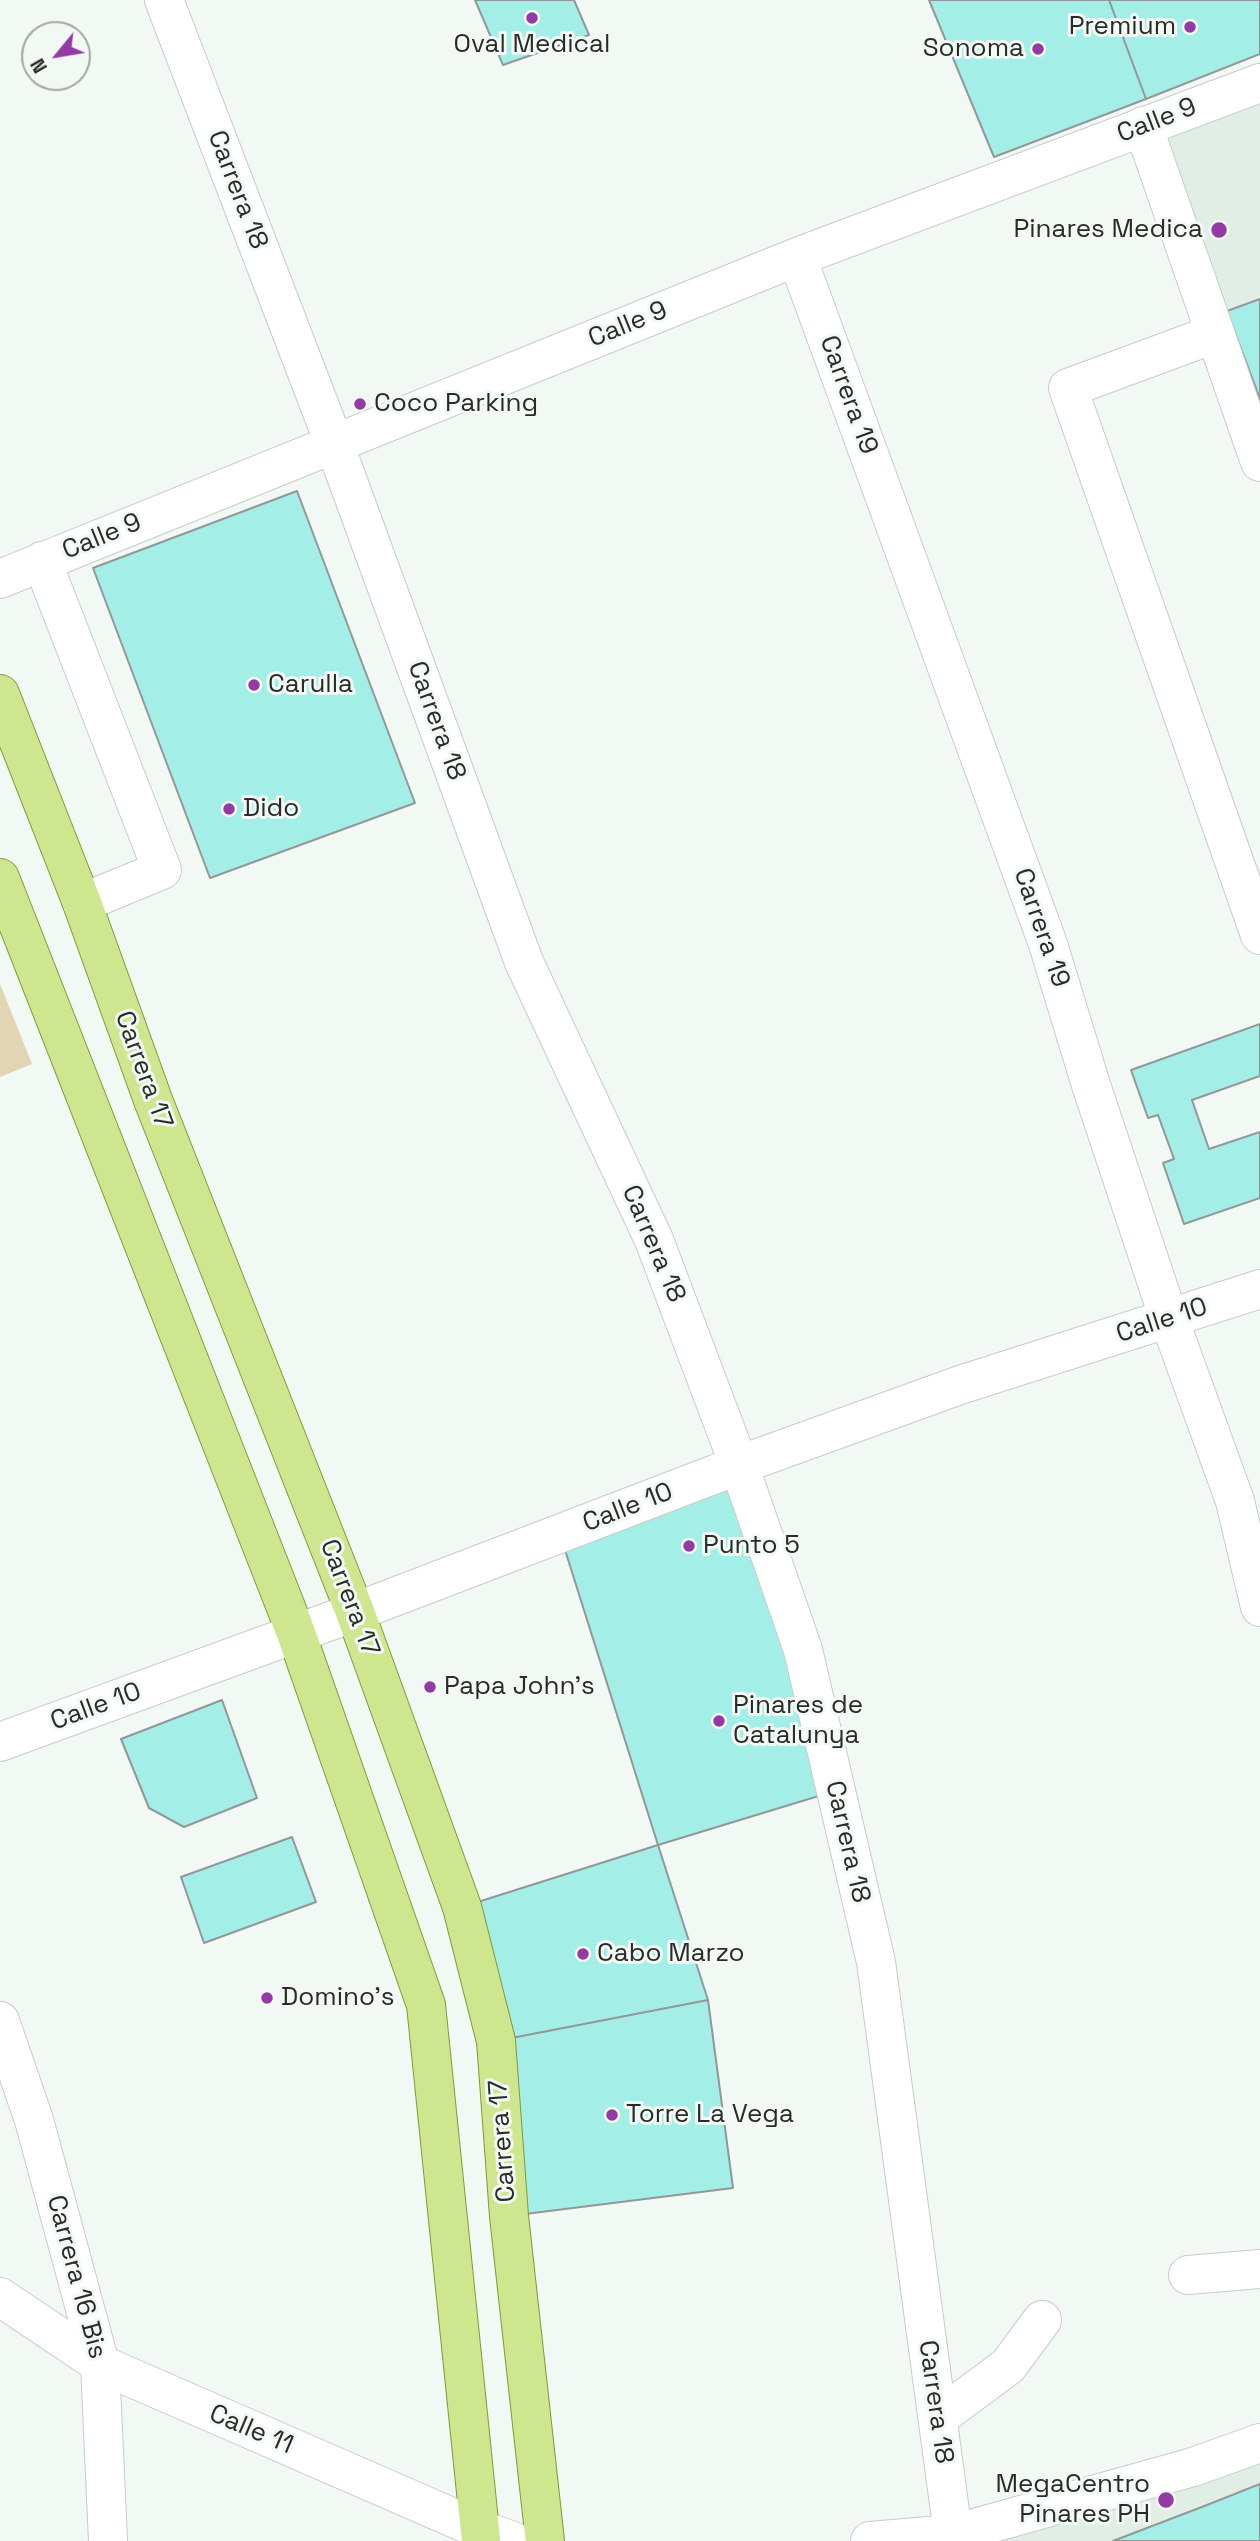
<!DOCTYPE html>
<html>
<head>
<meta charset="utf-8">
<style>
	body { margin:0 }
	#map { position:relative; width:1260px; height:2541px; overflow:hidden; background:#f2f8f4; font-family:"Space Grotesk",sans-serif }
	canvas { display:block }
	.north { position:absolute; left:21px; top:21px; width:70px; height:70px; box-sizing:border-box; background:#f2f8f4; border:2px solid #a2a6a3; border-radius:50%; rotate:240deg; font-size:19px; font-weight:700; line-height:28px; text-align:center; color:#292b29 }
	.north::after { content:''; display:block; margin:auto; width:24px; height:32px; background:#943aa4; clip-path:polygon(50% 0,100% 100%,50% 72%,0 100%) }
</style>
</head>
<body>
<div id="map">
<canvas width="1260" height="2541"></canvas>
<div class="north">N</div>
</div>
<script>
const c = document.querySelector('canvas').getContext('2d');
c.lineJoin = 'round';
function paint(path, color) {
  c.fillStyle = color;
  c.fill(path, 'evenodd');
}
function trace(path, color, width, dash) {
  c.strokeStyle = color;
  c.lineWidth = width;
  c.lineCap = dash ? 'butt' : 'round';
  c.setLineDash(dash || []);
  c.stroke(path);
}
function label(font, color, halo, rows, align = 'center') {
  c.font = font + ' "Space Grotesk",sans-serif';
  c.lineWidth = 6;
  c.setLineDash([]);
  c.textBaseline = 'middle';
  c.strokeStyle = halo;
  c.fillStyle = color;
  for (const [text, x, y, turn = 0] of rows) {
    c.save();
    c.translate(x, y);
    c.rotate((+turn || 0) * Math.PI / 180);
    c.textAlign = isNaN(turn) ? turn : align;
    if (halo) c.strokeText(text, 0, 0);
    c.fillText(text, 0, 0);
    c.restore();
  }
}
const built = new Path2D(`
	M1260,83V412L1143,126Z
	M1260,2443V2541H954Z`);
const green = new Path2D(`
	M0,984L32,1064L0,1077Z`);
const building = new Path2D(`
	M475,0H574L589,35L503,65Z
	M929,0H1109L1146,99L994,157Z
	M1109,0H1260V54L1146,99Z
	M1260,299V399L1227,311Z
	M297,491L415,803L210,878L93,568Z
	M1260,1024V1076L1192,1100L1209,1149L1260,1132V1198L1184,1224L1163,1163L1174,1159L1158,1115L1148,1118L1131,1070Z
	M739,1465L835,1791L658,1845L560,1534Z
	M222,1700L257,1798L184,1827L149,1808L121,1739Z
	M292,1837L316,1902L204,1943L181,1877Z
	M658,1845L708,2000L496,2041L462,1907Z
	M708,2000L733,2188L509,2216L496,2041Z
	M1260,2484V2541H1113L1207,2505Z`);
const minor = new Path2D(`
	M164,0L334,443L524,962L654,1240L739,1465L803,1650L876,1962L954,2541
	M1143,126L1260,462
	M797,257L1048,944L1091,1085L1169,1319L1235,1501L1260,1607
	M1214,334L1068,388L1260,935
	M42,561L162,870L82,903
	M0,579L797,257L1260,83
	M0,1742L355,1612L739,1465L960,1385L1260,1289
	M0,2021L34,2120L100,2364L108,2541
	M1188,2275L1260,2269
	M0,2297L100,2364L479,2529L513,2541
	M938,2418L1008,2366L1042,2320
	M870,2541L953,2534L1193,2467L1260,2443`);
const major = new Path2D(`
	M0,694L82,903L153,1100L355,1612L462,1907L496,2041L509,2216L545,2541
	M0,878L296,1633L426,2005L481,2541`);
const markers = [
	[532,18,7,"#943aa4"],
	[1190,27,7,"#943aa4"],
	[1038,49,7,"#943aa4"],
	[1219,230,9,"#943aa4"],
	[360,404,7,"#943aa4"],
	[254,685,7,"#943aa4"],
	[229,809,7,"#943aa4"],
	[689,1546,7,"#943aa4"],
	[430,1687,7,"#943aa4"],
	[719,1721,7,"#943aa4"],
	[583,1954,7,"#943aa4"],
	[267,1998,7,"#943aa4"],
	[612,2115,7,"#943aa4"],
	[1166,2500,9,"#943aa4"]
];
const poiNames = [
	["Premium",1176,27,"right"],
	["Oval Medical",532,45,"center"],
	["Sonoma",1024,49,"right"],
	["Pinares Medica",1203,230,"right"],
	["Coco Parking",374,404],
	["Carulla",268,685],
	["Dido",243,809],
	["Punto 5",703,1546],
	["Papa John's",444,1687],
	["Pinares de",733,1706],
	["Catalunya",733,1736],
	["Cabo Marzo",597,1954],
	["Domino's",281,1998],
	["Torre La Vega",626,2115],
	["MegaCentro",1150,2485,"right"],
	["Pinares PH",1150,2515,"right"]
];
const streetNames = [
	["Calle 9",1157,121,-21],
	["Carrera 18",237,190,69],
	["Calle 9",628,325,-22],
	["Carrera 19",848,395,70],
	["Calle 9",102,537,-22],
	["Carrera 18",436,721,70],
	["Carrera 19",1041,928,71],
	["Carrera 17",143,1070,70],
	["Carrera 18",653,1244,67],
	["Calle 10",1162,1321,-18],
	["Calle 10",628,1508,-21],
	["Carrera 17",349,1598,69],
	["Calle 10",96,1707,-20],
	["Carrera 18",847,1842,77],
	["Carrera 17",503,2141,-94],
	["Carrera 16 Bis",76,2277,75],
	["Carrera 18",935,2402,82],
	["Calle 11",251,2430,23]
];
paint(built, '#e1eee5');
paint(green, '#e1d5b4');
paint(building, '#a4eee8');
trace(building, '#929898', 2);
trace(minor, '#c7ccc9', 40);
trace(major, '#7f9a39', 40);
trace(minor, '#fff', 38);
trace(major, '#cee68e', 38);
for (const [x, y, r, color] of markers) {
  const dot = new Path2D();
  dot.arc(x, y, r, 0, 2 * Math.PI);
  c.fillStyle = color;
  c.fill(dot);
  trace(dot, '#f2f8f4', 2.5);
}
label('26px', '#292b29', '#f2f8f4', poiNames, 'left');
label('26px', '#292b29', '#f2f8f4', streetNames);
</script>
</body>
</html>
